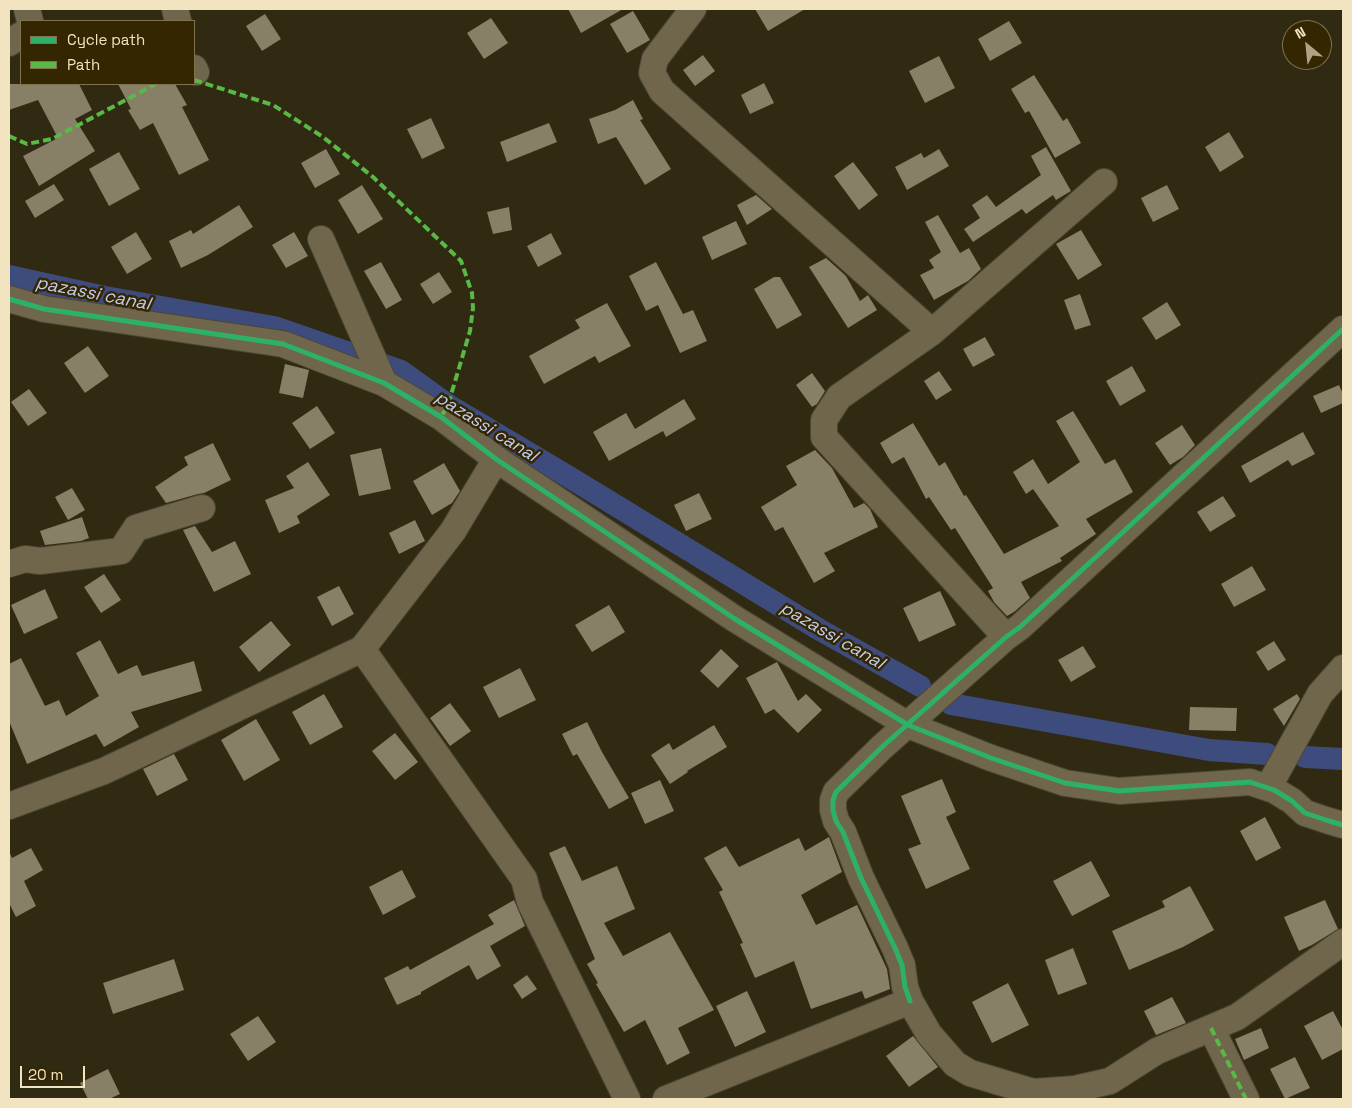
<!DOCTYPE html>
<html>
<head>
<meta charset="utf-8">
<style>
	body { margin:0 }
	#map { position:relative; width:1352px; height:1108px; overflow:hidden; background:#302a13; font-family:"Space Grotesk",sans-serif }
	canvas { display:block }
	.frame { position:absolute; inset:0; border:10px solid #f2e4c1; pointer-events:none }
	.legend { position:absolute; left:20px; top:20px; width:175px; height:65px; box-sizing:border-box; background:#332600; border:1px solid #7f724d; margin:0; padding:6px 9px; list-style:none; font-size:15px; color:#f2e4c1 }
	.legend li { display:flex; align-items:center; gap:10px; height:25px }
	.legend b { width:25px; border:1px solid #7f724d }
	.north { position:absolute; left:1282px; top:20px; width:50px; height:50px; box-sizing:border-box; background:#332600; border:1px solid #7f724d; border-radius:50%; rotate:332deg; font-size:14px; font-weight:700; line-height:20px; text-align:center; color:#f2e4c1 }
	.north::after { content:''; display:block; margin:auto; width:18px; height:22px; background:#aea384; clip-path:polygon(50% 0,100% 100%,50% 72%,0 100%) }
	.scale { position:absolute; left:20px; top:1066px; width:65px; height:22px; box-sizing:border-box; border:2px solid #f2e4c1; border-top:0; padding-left:6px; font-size:15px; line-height:18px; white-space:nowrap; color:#f2e4c1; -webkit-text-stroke:4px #332600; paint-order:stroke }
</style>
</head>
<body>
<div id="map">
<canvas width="1352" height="1108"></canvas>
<div class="frame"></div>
<ul class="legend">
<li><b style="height:6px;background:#2db169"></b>Cycle path</li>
<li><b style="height:6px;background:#58b947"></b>Path</li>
</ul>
<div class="north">N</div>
<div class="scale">20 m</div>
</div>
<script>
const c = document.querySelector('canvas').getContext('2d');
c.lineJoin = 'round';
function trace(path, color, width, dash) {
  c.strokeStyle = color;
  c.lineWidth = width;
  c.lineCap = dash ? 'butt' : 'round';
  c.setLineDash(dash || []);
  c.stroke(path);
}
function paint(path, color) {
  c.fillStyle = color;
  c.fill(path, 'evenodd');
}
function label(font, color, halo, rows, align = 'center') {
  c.font = font + ' "Space Grotesk",sans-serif';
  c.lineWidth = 5;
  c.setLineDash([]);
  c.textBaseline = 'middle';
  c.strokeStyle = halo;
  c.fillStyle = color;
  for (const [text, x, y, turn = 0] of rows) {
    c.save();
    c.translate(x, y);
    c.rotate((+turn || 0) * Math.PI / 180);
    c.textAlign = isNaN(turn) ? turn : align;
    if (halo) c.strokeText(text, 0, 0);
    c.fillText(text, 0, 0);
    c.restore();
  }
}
const canal = new Path2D(`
	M9,276L105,297L274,327L401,371L448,405L569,477L820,630L920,686
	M951,704L1209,750L1267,754
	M1305,757L1343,759`);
const building = new Path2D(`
	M568,9H623L581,33Z
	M755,9H805L768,31Z
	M633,11L650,40L627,53L610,24Z
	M265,14L281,39L262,51L246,26Z
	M491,18L508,43L484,59L467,33Z
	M1009,21L1022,43L990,61L978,39Z
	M703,55L715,71L695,86L683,70Z
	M939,56L955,88L925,103L909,71Z
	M1034,75L1063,121L1067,118L1081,143L1055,158L1029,111L1025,113L1011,89Z
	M764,83L774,103L750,114L741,95Z
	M9,84H79L92,110L75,119L95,151L39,186L23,156L58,138L38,100L9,110Z
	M118,84H175L187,105L182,107L209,160L179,175L153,123L140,130L128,110L131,109Z
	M633,100L643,119L640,120L671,169L645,185L616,137L598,144L589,119L615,110Z
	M431,118L445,148L422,159L407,129Z
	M549,123L557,142L507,162L500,142Z
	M1229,132L1244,157L1220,172L1205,147Z
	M1046,147L1071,191L1056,200L1053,195L1026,214L1022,209L973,242L964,229L980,218L972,205L987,195L996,207L1041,175L1031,156Z
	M326,149L340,174L315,188L301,163Z
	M939,149L949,166L907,190L895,167L921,153L924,158Z
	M119,152L140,189L109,206L89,169Z
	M853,162L878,195L859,210L834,176Z
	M54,184L64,200L35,218L25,201Z
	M362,185L383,219L358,234L338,200Z
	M1167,185L1179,209L1153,222L1141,198Z
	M756,195L772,209L747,225L737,205Z
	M239,205L253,227L208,255L181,268L169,241L191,230L193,234Z
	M509,207L512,230L493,234L487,212Z
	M938,215L960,253L969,248L981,269L968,281L934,300L920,275L934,268L929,260L941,252L925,222Z
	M736,221L747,244L712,260L702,237Z
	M1081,230L1102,265L1078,280L1056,244Z
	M136,232L152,259L127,274L111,247Z
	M294,232L308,256L286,268L272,245Z
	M551,233L562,254L538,267L527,246Z
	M826,258L846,276L860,301L868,295L877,310L848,328L809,267Z
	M381,262L402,300L386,309L364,271Z
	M656,262L683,314L693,310L707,341L680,353L658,305L646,311L629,276Z
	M439,272L452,292L433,304L420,284Z
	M774,277H780L802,315L777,329L754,289Z
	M1080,294L1091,325L1075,330L1064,300Z
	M1167,302L1181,325L1156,340L1142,318Z
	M607,303L631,346L599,363L595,356L544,384L529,356L580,328L575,320Z
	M985,337L995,355L973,367L963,349Z
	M88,346L109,376L85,393L64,363Z
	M285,364L309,370L303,398L279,393Z
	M1132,366L1146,391L1120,406L1106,381Z
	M939,371L952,390L936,400L924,381Z
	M812,373L825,391L817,404L812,407L796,385Z
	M1339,385L1343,394V403L1321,413L1313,396Z
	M29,389L47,413L28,426L11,402Z
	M684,399L696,419L666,437L663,431L609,461L593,432L626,413L635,429Z
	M317,406L335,433L310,449L292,423Z
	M1073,411L1105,464L1115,459L1133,492L1086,519L1096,534L1060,558L1062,561L1021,582L1030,598L1014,612L1007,616L994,602L988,591L993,588L955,528L951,530L929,497L926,499L904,457L892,464L880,443L913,423L939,466L945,462L964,496L966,495L1004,554L1059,526L1033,489L1026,494L1013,472L1033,459L1048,484L1080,462L1056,421Z
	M1182,425L1195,445L1183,457L1170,465L1155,443Z
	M1303,432L1315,454L1292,466L1288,460L1250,483L1241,466Z
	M213,443L231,480L204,493L198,494L166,503L155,487L188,465L184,457Z
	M381,448L391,489L359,496L350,455Z
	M815,450L832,468L854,508L864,503L870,509L878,527L824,553L835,571L814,583L783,527L775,531L761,507L797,485L786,466Z
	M308,462L330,495L297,516L300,523L279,533L265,500L294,488L286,476Z
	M444,463L460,491L452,503L432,515L413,481Z
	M72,488L85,510L68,520L55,497Z
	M699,493L712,519L686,531L674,505Z
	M1223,496L1236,516L1210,532L1197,512Z
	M82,517L89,538L81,541L45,545L40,531Z
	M415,520L425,541L399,554L389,533Z
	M195,526L212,552L235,541L251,574L214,592L183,530Z
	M1252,566L1266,590L1234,607L1221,584Z
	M104,574L121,600L101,613L84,587Z
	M339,586L354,614L332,626L317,597Z
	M45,589L58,618L24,634L11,605Z
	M940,591L956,625L919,642L903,608Z
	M609,605L625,632L592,652L575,625Z
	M271,621L291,645L259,672L239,647Z
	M100,640L118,674L137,665L142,676L194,661L202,691L131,712L139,727L104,747L96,734L27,764L9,721V664L21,658L45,706L59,700L66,716L99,696L76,653Z
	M1274,641L1286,660L1268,671L1256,652Z
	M1083,646L1096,667L1071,682L1058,660Z
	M721,649L739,666L718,688L700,671Z
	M777,662L798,701L806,694L822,710L798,733L774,709L765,714L746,678Z
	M520,668L536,700L499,718L483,687Z
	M324,694L343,727L310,745L292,712Z
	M1297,694L1300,699L1284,726L1273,709Z
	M450,703L471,731L450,746L430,718Z
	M1190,707L1237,708L1236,731L1189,730Z
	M256,719L280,760L244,781L221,740Z
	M587,722L602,752L629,798L609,809L577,754L573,756L562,734Z
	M714,725L727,747L687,771L688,772L670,784L651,755L669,743L673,750Z
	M395,733L418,762L395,780L372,751Z
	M174,754L188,780L157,796L143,769Z
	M942,779L956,812L946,817L970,869L926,889L908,849L921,844L901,796Z
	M660,780L674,811L645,824L631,793Z
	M1265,817L1281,848L1256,861L1240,831Z
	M829,837L842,872L801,895L816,925L857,905L887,969L890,989L865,999L862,991L811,1009L794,961L755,978L740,944L743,943L719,892L723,890L704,858L726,846L739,867L799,838L805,851Z
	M565,846L582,881L617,866L635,909L604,923L623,956L670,932L714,1010L678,1028L690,1053L667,1065L645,1020L624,1032L596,984L598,983L587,964L595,959L549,853Z
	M31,848L43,870L24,881L36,906L16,917L9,903V851L12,858Z
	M1091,861L1110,896L1072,916L1053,881Z
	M402,870L416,897L383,915L369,887Z
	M1190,886L1214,930L1183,947L1129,970L1112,931L1165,907L1162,901Z
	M514,900L525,926L490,946L501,966L477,980L469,965L421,992V994L397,1005L384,978L408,966L410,970L494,924L488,915Z
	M1325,900L1338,929L1312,945L1299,951L1284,917Z
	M1073,948L1087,984L1058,995L1045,960Z
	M174,959L184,990L113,1014L103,983Z
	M527,975L537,989L522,999L513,985Z
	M1008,983L1029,1025L992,1043L972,1002Z
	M747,991L766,1032L735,1047L716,1006Z
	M1172,997L1186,1023L1156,1035L1144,1011Z
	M1333,1011L1343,1030V1049L1322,1060L1304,1026Z
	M258,1016L276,1042L248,1061L230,1034Z
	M1261,1028L1269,1048L1244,1060L1235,1039Z
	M913,1036L938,1067L909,1087L886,1056Z
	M1295,1057L1310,1088L1285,1099L1270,1069Z
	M108,1069L120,1094L109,1099H88L80,1083Z`);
const street = new Path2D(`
	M27,9L30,21
	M175,9L178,21
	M693,9L655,59L652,73L662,91L932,332
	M9,43L21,35
	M194,68L196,72
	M321,239L384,383
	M9,299L44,309L283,344L384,383L441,417L496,459L735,619L908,725L991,758L1065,783L1119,791L1250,782L1274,790L1292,801L1305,813L1329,821L1343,825
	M9,564L25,559L40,561L121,551L136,528L202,508
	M1006,637L824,437V420L839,397L932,332L1104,182
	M362,649L453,531L496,459
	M1268,788L1320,694L1343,668
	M9,806L104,771L362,649L524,879L530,902L627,1099
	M910,1001L905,987L902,965L895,948L861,878L843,832L836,821L833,810V800L836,792L882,747L1006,637L1020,627L1343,329
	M1211,1028L1246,1099
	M666,1099L910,1001L929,1034L955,1064L970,1073L1033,1092L1075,1089L1110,1081L1157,1051L1237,1017L1343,942`);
const quiet = new Path2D(`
	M194,80L273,105L323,137L373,177L461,261L472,293L473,308L470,331L448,405L441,417
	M9,136L27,144L52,139L156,84
	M1211,1028L1246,1099`);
const cycleway = new Path2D(`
	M9,299L44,309L283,344L384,383L441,417L496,459L735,619L908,725L991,758L1065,783L1119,791L1250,782L1274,790L1292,801L1305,813L1329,821L1343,825
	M910,1001L905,987L902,965L895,948L861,878L843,832L836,821L833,810V800L836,792L882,747L1006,637L1020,627L1343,329`);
const waterNames = [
	["pazassi canal",93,294,11],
	["pazassi canal",486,427,32],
	["pazassi canal",832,636,30]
];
trace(canal, '#3e4c7d', 22);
paint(building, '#877f66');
trace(street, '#4c4633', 28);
trace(street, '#6f664c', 26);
trace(quiet, '#58b947', 4, [8, 4]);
trace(cycleway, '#2db169', 5);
label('italic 18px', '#c0ccef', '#332600', waterNames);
</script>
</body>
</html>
